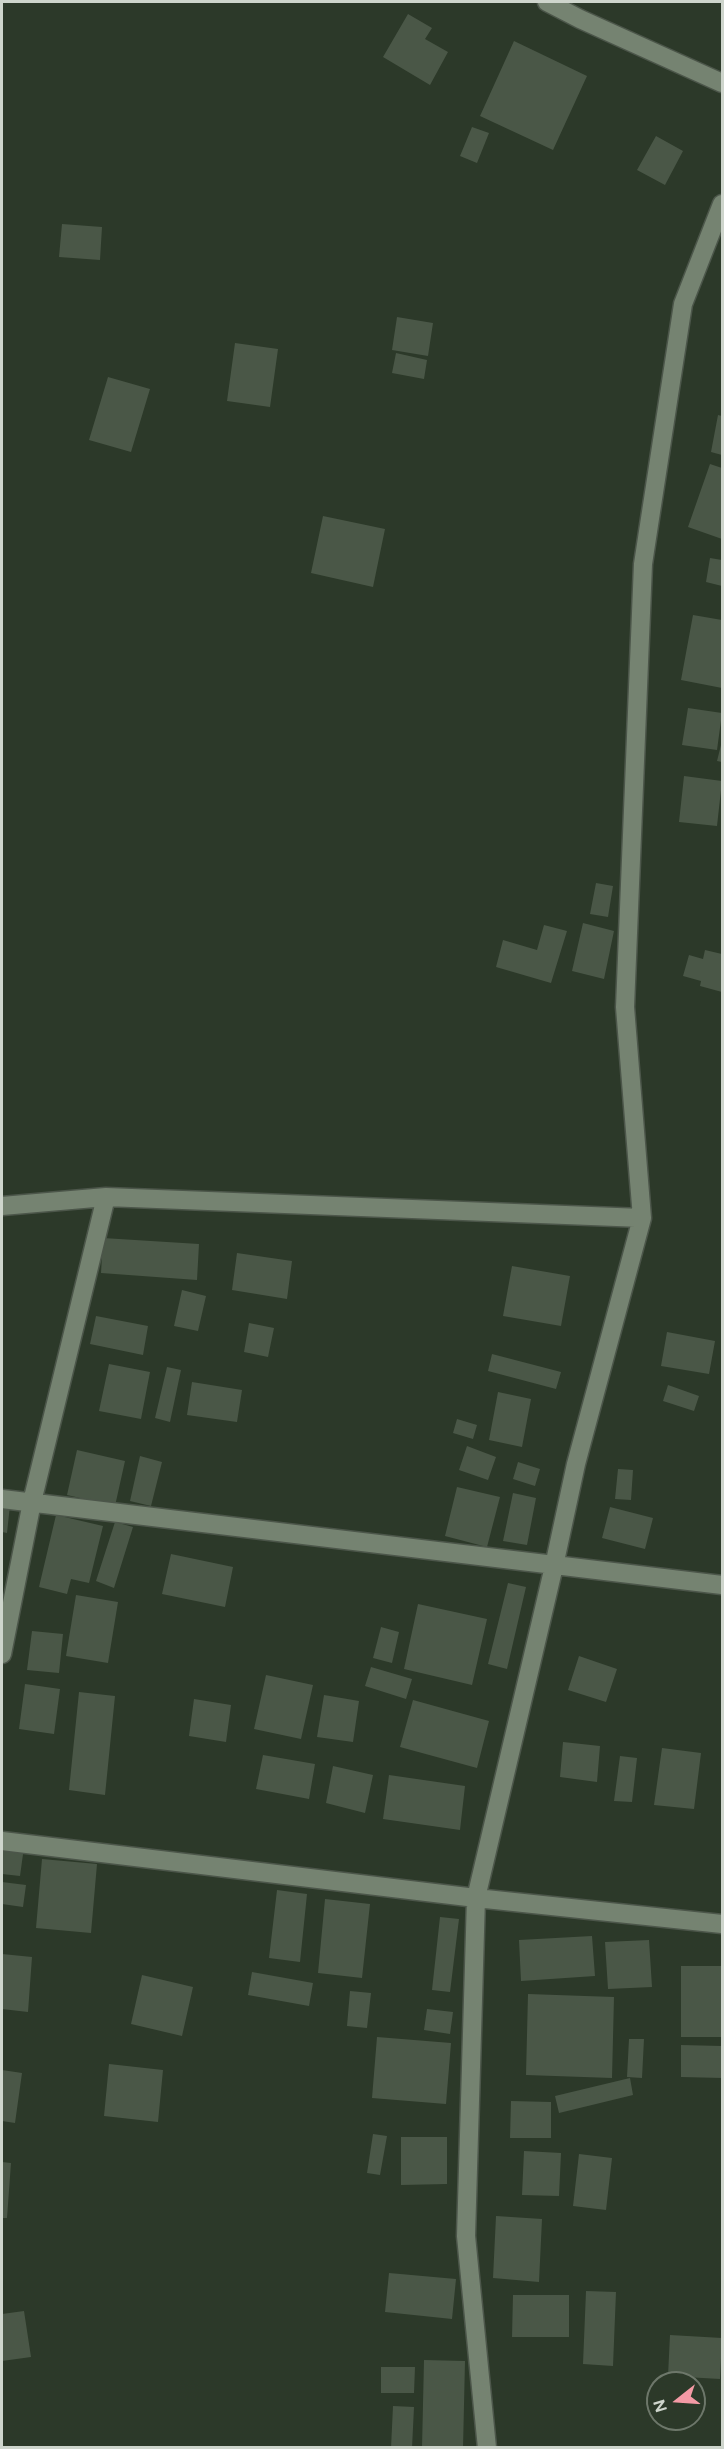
<!DOCTYPE html>
<html>
<head>
<meta charset="utf-8">
<style>
	body { margin:0 }
	#map { position:relative; width:724px; height:2449px; overflow:hidden; background:#2c3929; font-family:Figtree,sans-serif }
	canvas { display:block }
	.frame { position:absolute; inset:0; border:3px solid #ced5cc; pointer-events:none }
	.north { position:absolute; left:646px; top:2371px; width:60px; height:60px; box-sizing:border-box; background:#2c3929; border:2px solid #6d776a; border-radius:50%; rotate:253deg; font-size:16px; font-weight:700; line-height:24px; text-align:center; color:#ced5cc }
	.north::after { content:''; display:block; margin:auto; width:21px; height:27px; background:#f49aa5; clip-path:polygon(50% 0,100% 100%,50% 72%,0 100%) }
</style>
</head>
<body>
<div id="map">
<canvas width="724" height="2449"></canvas>
<div class="frame"></div>
<div class="north">N</div>
</div>
<script>
const c = document.querySelector('canvas').getContext('2d');
c.lineJoin = 'round';
function paint(path, color) {
  c.fillStyle = color;
  c.fill(path, 'evenodd');
}
function trace(path, color, width, dash) {
  c.strokeStyle = color;
  c.lineWidth = width;
  c.lineCap = dash ? 'butt' : 'round';
  c.setLineDash(dash || []);
  c.stroke(path);
}
const building = new Path2D(`
	M408,14L432,28L425,39L448,52L430,85L383,57Z
	M514,41L587,76L553,150L480,116Z
	M472,127L489,133L477,163L460,156Z
	M656,136L683,151L665,185L637,170Z
	M62,224L102,227L100,260L59,257Z
	M397,317L433,323L428,356L392,350Z
	M235,343L278,349L270,407L227,401Z
	M396,353L427,360L424,379L392,373Z
	M108,377L150,389L131,452L89,440Z
	M718,415L722,416V455L711,452Z
	M710,464L722,468V539L688,527Z
	M323,516L385,529L373,587L311,573Z
	M710,558L722,560V586L706,582Z
	M693,615L722,620V688L681,680Z
	M688,708L722,713L717,750L682,745Z
	M722,741V762L717,761Z
	M684,776L722,781L717,826L679,822Z
	M596,883L613,886L608,917L590,914Z
	M583,923L614,931L604,979L572,971Z
	M544,925L567,931L551,983L496,967L503,940L537,950Z
	M705,950L722,954V992L700,986L701,981L683,976L689,955L703,959Z
	M103,1238L199,1244L197,1280L101,1273Z
	M237,1253L292,1261L287,1299L232,1290Z
	M512,1266L570,1276L561,1326L503,1316Z
	M182,1290L206,1296L198,1331L174,1326Z
	M96,1316L148,1326L143,1355L90,1344Z
	M249,1323L274,1328L268,1357L244,1352Z
	M667,1332L715,1341L709,1374L661,1366Z
	M492,1354L561,1372L556,1389L488,1371Z
	M109,1364L150,1372L141,1419L99,1411Z
	M167,1367L181,1370L170,1422L155,1418Z
	M192,1382L242,1390L237,1422L187,1415Z
	M668,1385L699,1396L694,1411L663,1401Z
	M498,1392L531,1399L522,1447L489,1440Z
	M457,1419L477,1425L473,1439L453,1433Z
	M467,1446L496,1457L488,1480L459,1470Z
	M77,1450L125,1461L115,1506L67,1495Z
	M140,1456L162,1462L151,1506L130,1501Z
	M518,1462L540,1469L535,1486L513,1479Z
	M618,1469L633,1470L631,1500L615,1499Z
	M457,1487L500,1497L487,1547L445,1536Z
	M513,1493L536,1498L527,1545L503,1541Z
	M2,1504L10,1505L7,1533L2,1532Z
	M610,1507L653,1518L645,1549L602,1538Z
	M56,1515L103,1526L89,1583L71,1579L67,1594L39,1587Z
	M115,1522L133,1527L114,1588L96,1581Z
	M171,1554L233,1567L225,1607L162,1594Z
	M508,1583L526,1587L507,1669L488,1664Z
	M76,1595L118,1602L108,1663L66,1656Z
	M418,1604L487,1619L472,1685L404,1669Z
	M381,1627L399,1632L392,1663L373,1658Z
	M32,1631L63,1634L59,1673L27,1670Z
	M579,1656L617,1669L606,1702L568,1690Z
	M371,1667L412,1679L406,1699L365,1686Z
	M266,1675L313,1685L301,1739L254,1729Z
	M25,1684L60,1689L54,1734L19,1729Z
	M79,1692L115,1696L105,1795L69,1790Z
	M324,1695L359,1701L353,1742L317,1737Z
	M194,1699L231,1705L226,1742L189,1736Z
	M413,1700L489,1721L477,1768L400,1747Z
	M563,1742L600,1746L597,1782L560,1777Z
	M662,1748L701,1753L694,1809L654,1805Z
	M263,1755L315,1764L309,1799L256,1789Z
	M620,1756L637,1758L632,1802L614,1801Z
	M333,1766L373,1775L365,1813L326,1803Z
	M389,1775L465,1786L460,1830L383,1819Z
	M2,1844L24,1847L20,1876L2,1874Z
	M42,1859L97,1864L91,1933L36,1928Z
	M2,1882L26,1885L23,1907L2,1904Z
	M277,1890L307,1894L300,1962L269,1958Z
	M325,1899L370,1904L362,1978L318,1973Z
	M440,1917L459,1919L450,1992L432,1990Z
	M592,1936L595,1976L521,1981L519,1940Z
	M649,1940L652,1987L608,1989L605,1942Z
	M2,1954L32,1957L28,2012L2,2009Z
	M681,1966H722V2037H681Z
	M252,1972L313,1983L309,2006L248,1995Z
	M142,1975L193,1987L182,2036L131,2024Z
	M350,1991L371,1993L367,2028L347,2026Z
	M528,1994L614,1997L612,2078L526,2075Z
	M427,2009L453,2012L450,2034L424,2030Z
	M377,2037L451,2043L446,2104L372,2098Z
	M629,2039H644L642,2078L627,2077Z
	M681,2045L722,2046V2078L681,2077Z
	M109,2064L163,2070L158,2122L104,2116Z
	M2,2070L22,2073L15,2123L2,2121Z
	M630,2078L633,2095L559,2113L555,2096Z
	M511,2101L551,2102V2138H510Z
	M373,2134L387,2136L380,2175L367,2173Z
	M401,2137H447V2184L401,2185Z
	M524,2151L561,2153L559,2196L522,2195Z
	M579,2154L612,2158L606,2210L573,2206Z
	M2,2162L11,2163L7,2218H2Z
	M496,2216L542,2219L539,2282L493,2278Z
	M389,2273L456,2279L452,2319L385,2312Z
	M586,2291L616,2292L613,2366L583,2364Z
	M513,2295H569V2337H512Z
	M24,2311L31,2357L2,2361V2314Z
	M670,2335L722,2338L720,2379L668,2376Z
	M424,2360L465,2361L463,2448H422Z
	M381,2367H415L414,2393H381Z
	M393,2406L414,2407L412,2448H391Z`);
const minor = new Path2D(`
	M547,2L580,19L722,83
	M2,1206L106,1197L642,1218
	M2,1499L722,1585
	M2,1654L32,1502L106,1197
	M2,1841L476,1898L722,1924
	M487,2448L466,2236L476,1898L554,1566L576,1464L642,1218L625,1007L643,564L683,304L722,204`);
paint(building, '#4a5747');
trace(minor, '#4c564a', 21);
trace(minor, '#758371', 18);
</script>
</body>
</html>
